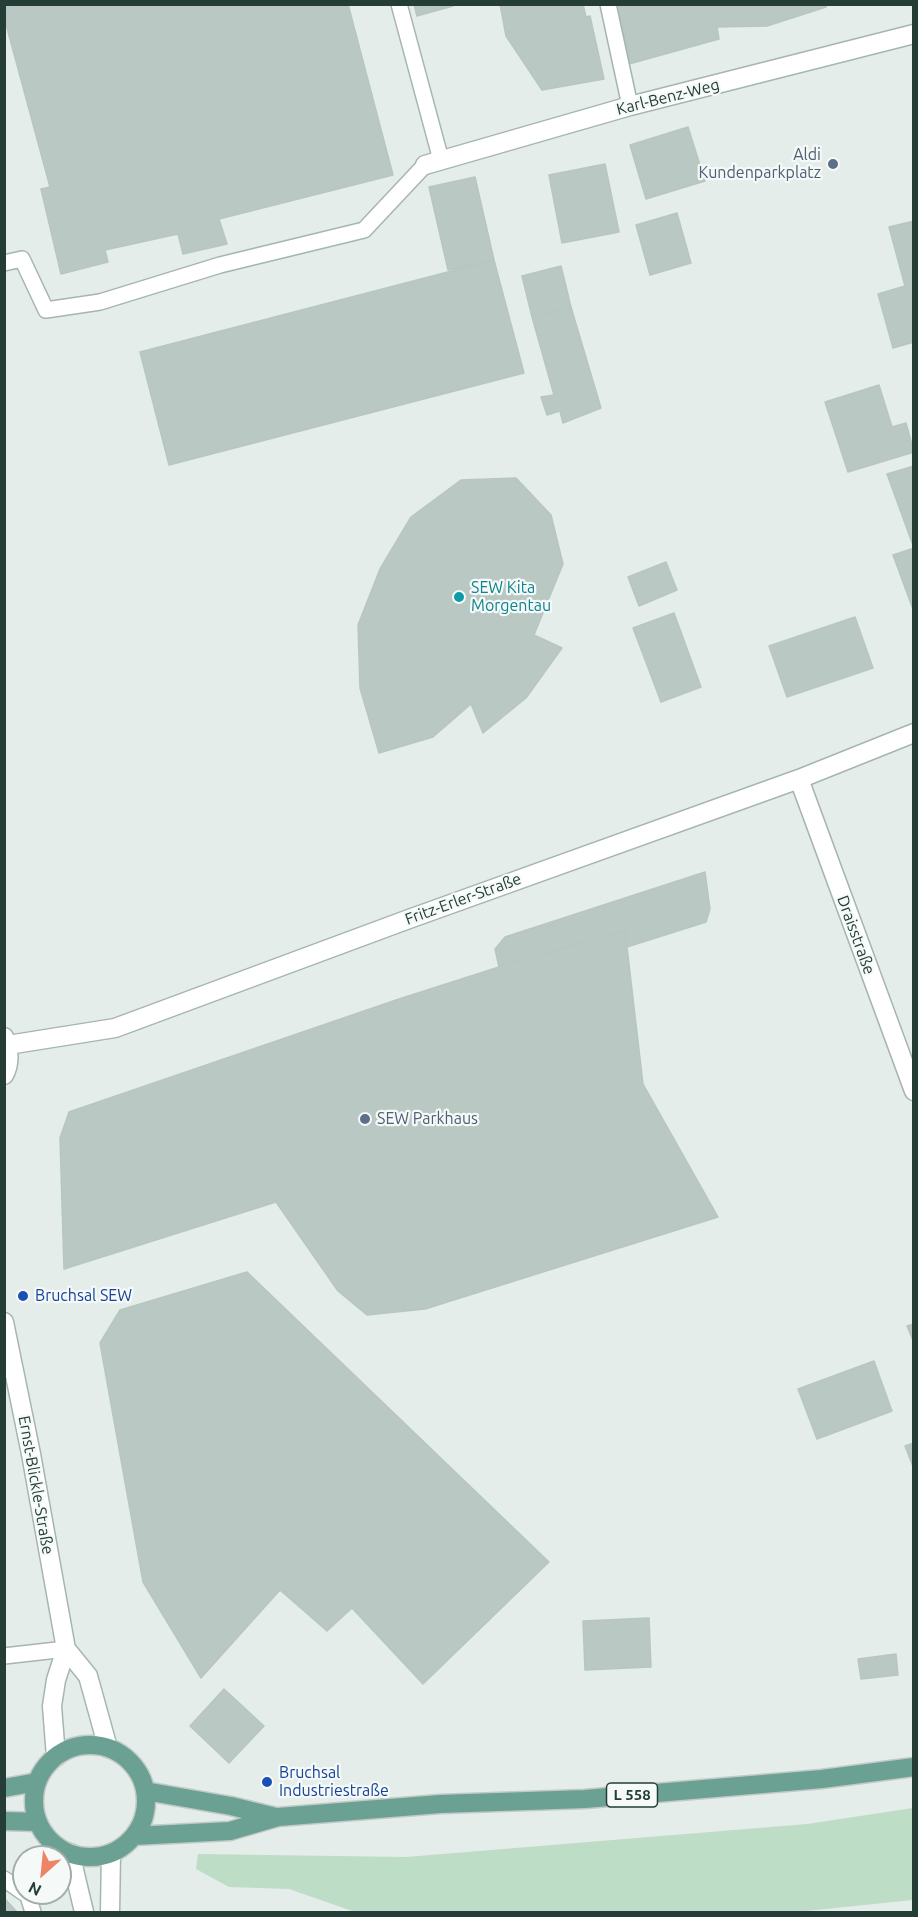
<!DOCTYPE html>
<html>
<head>
<meta charset="utf-8">
<style>
	body { margin:0 }
	#map { position:relative; width:918px; height:1917px; overflow:hidden; background:#e4ede9; font-family:Ubuntu,sans-serif }
	canvas { display:block }
	.frame { position:absolute; inset:0; border:6px solid #243e37; pointer-events:none }
	.north { position:absolute; left:12px; top:1845px; width:60px; height:60px; box-sizing:border-box; background:#f5f9f7; border:2px solid #a1aeaa; border-radius:50%; rotate:207deg; font-size:16px; font-weight:700; line-height:24px; text-align:center; color:#243e37 }
	.north::after { content:''; display:block; margin:auto; width:21px; height:27px; background:#ed8463; clip-path:polygon(50% 0,100% 100%,50% 72%,0 100%) }
</style>
</head>
<body>
<div id="map">
<canvas width="918" height="1917"></canvas>
<div class="frame"></div>
<div class="north">N</div>
</div>
<script>
const c = document.querySelector('canvas').getContext('2d');
c.lineJoin = 'round';
function paint(path, color) {
  c.fillStyle = color;
  c.fill(path, 'evenodd');
}
function trace(path, color, width, dash) {
  c.strokeStyle = color;
  c.lineWidth = width;
  c.lineCap = dash ? 'butt' : 'round';
  c.setLineDash(dash || []);
  c.stroke(path);
}
function label(font, color, halo, rows, align = 'center') {
  c.font = font + ' Ubuntu,sans-serif';
  c.lineWidth = 4.5;
  c.setLineDash([]);
  c.textBaseline = 'middle';
  c.strokeStyle = halo;
  c.fillStyle = color;
  for (const [text, x, y, turn = 0] of rows) {
    c.save();
    c.translate(x, y);
    c.rotate((+turn || 0) * Math.PI / 180);
    c.textAlign = isNaN(turn) ? turn : align;
    if (halo) c.strokeText(text, 0, 0);
    c.fillText(text, 0, 0);
    c.restore();
  }
}
const green = new Path2D(`
	M913,1808V1900L797,1912H355L289,1889L229,1887L196,1869L198,1854L406,1857L807,1824Z`);
const building = new Path2D(`
	M4,4H348L393,175L219,219L227,244L183,254L178,234L105,250L108,262L61,274L41,189L50,187L4,17Z
	M414,4H452L453,6L417,16Z
	M500,4H583L586,17L590,16L604,79L542,90L506,36Z
	M616,4H826V7L767,26L717,27L719,39L629,64Z
	M688,127L705,181L646,199L630,145Z
	M605,164L619,232L562,243L549,175Z
	M475,177L494,260L448,270L429,187Z
	M677,213L691,263L650,275L636,225Z
	M914,221V342L893,348L878,294L905,286L889,227Z
	M494,260L524,373L169,465L140,352Z
	M561,266L571,307L532,317L522,276Z
	M571,307L601,408L563,423L560,411L547,415L541,397L554,395L532,317Z
	M879,385L892,427L906,423L914,452L848,472L825,402Z
	M914,466V548L887,474Z
	M516,478L551,515L563,564L534,635L562,648L526,698L483,733L471,704L433,737L379,753L360,688L358,625L380,569L411,517L461,480Z
	M914,548V612L893,555Z
	M666,562L677,590L639,606L628,577Z
	M674,613L701,687L661,702L633,628Z
	M855,617L873,668L787,697L769,646Z
	M705,872L710,909L706,922L627,947L625,930L499,967L495,949L505,937Z
	M625,930L643,1084L718,1217L425,1309L367,1315L338,1291L276,1202L64,1269L60,1138L69,1112L399,999L499,967Z
	M247,1272L549,1562L423,1684L352,1608L327,1631L280,1590L201,1678L143,1582L100,1343L120,1310Z
	M914,1324V1343L907,1326Z
	M874,1361L892,1411L817,1439L798,1389Z
	M914,1443V1469L905,1446Z
	M649,1618L651,1667L585,1670L583,1621Z
	M896,1654L898,1675L861,1679L858,1659Z
	M224,1689L264,1726L229,1763L190,1726Z
	M4,1899H5L17,1912H4Z`);
const lane = new Path2D(`
	M399,4L441,160
	M608,4L630,106
	M4,263L22,259L46,310L100,302L220,265L364,230L425,165
	M4,1656L66,1649
	M4,1879L24,1893
	M25,1893L28,1896L33,1912`);
const street = new Path2D(`
	M425,165L630,106L914,34
	M799,779L914,1091
	M4,1037C10,1049 10,1064 4,1075
	M8,1045L115,1028L409,919L799,779L914,733
	M4,1322L31,1454L66,1649L88,1676L108,1748
	M56,1757L52,1706L56,1680L66,1649
	M70,1853L84,1912
	M110,1912L111,1853`);
const primary = new Path2D(`
	M34 1801a56 56 0 1 1 112 0a56 56 0 1 1-112 0Z
	M4,1788L37,1782
	M145,1791L231,1806L276,1817
	M4,1821L38,1822
	M134,1836L230,1831L278,1817L440,1804L585,1799L822,1779L914,1767`);
const markers = [
	[833,164,6,"#5c6f8a"],
	[459,597,6,"#0f9aa8"],
	[365,1119,6,"#5c6f8a"],
	[23,1296,6,"#1a4fb4"],
	[267,1782,6,"#1a4fb4"]
];
const shields = [
	[632,1795,51]
];
const shieldNames = [
	["L 558",632,1795]
];
const streetNames = [
	["Karl-Benz-Weg",668,97,-14],
	["Fritz-Erler-Straße",463,899,-20],
	["Draisstraße",856,935,70],
	["Ernst-Blickle-Straße",36,1485,80]
];
const serviceNames = [
	["Aldi",821,155],
	["Kundenparkplatz",821,173],
	["SEW Parkhaus",377,1119,"left"]
];
const cultureNames = [
	["SEW Kita",471,588],
	["Morgentau",471,606]
];
const transitNames = [
	["Bruchsal SEW",35,1296],
	["Bruchsal",279,1773],
	["Industriestraße",279,1791]
];
paint(green, '#beddc6');
paint(building, '#b9c8c2');
trace(building, '#b7c7c0', 1.5);
trace(lane, '#a7b5b0', 18);
trace(street, '#a7b5b0', 21);
trace(primary, '#c2c9c7', 21);
trace(lane, '#fff', 15);
trace(street, '#fff', 18);
trace(primary, '#6aa192', 18);
for (const [x, y, r, color] of markers) {
  const dot = new Path2D();
  dot.arc(x, y, r, 0, 2 * Math.PI);
  c.fillStyle = color;
  c.fill(dot);
  trace(dot, '#f5f9f7', 2);
}
for (const [x, y, w] of shields) {
  const box = new Path2D();
  box.roundRect(x - w / 2, y - 12, w, 24, 4.5);
  c.fillStyle = '#f5f9f7';
  c.fill(box);
  trace(box, '#243e37', 1.5);
}
label('bold 15px', '#243e37', null, shieldNames);
label('16px', '#243e37', '#f5f9f7', streetNames);
label('16px', '#4e5e75', '#f5f9f7', serviceNames, 'right');
label('16px', '#0d838f', '#f5f9f7', cultureNames, 'left');
label('16px', '#164399', '#f5f9f7', transitNames, 'left');
</script>
</body>
</html>
